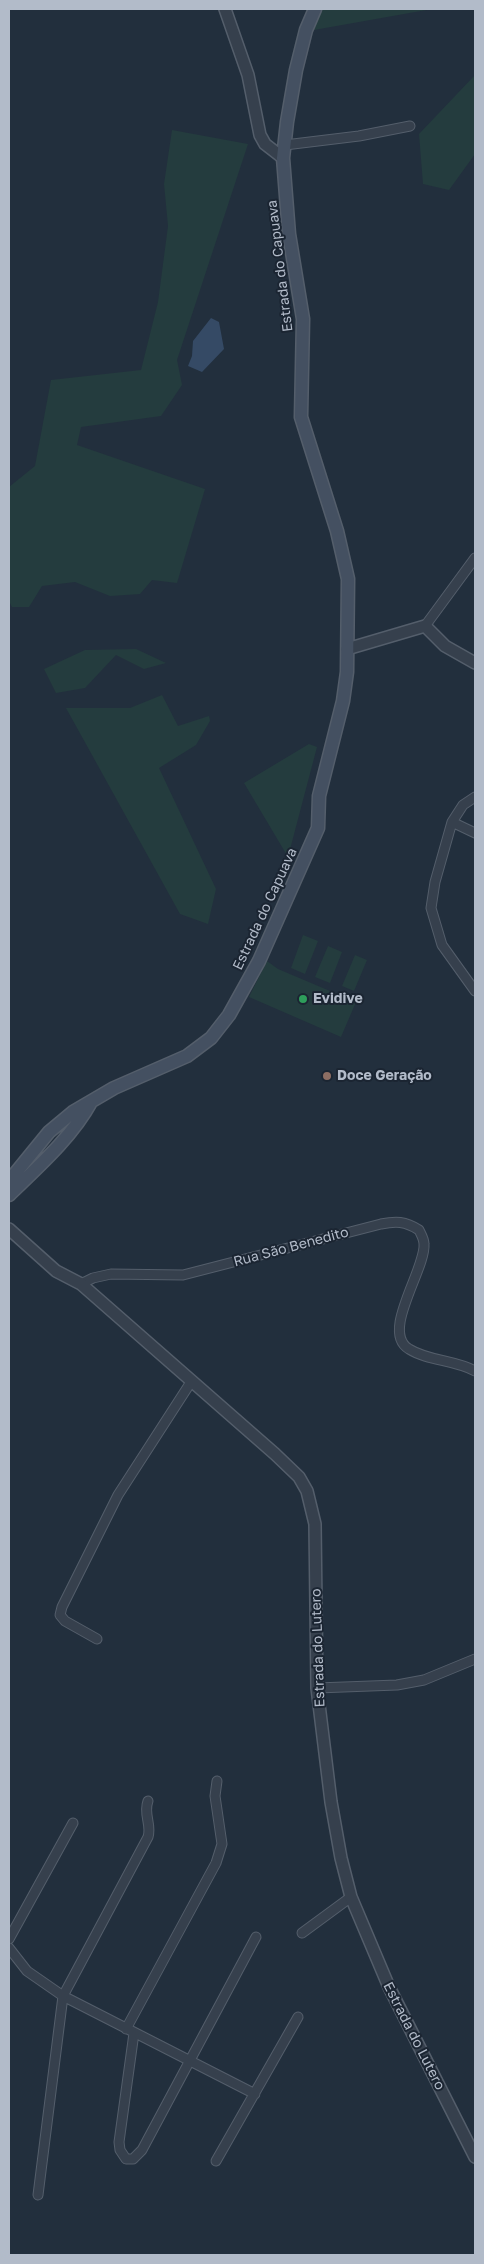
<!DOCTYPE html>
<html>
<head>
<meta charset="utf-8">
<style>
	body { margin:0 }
	#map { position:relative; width:484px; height:2264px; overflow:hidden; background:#222f3d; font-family:"Golos Text",sans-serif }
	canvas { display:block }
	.frame { position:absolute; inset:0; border:10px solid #b2bbc9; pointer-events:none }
</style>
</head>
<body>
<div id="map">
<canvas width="484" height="2264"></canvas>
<div class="frame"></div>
</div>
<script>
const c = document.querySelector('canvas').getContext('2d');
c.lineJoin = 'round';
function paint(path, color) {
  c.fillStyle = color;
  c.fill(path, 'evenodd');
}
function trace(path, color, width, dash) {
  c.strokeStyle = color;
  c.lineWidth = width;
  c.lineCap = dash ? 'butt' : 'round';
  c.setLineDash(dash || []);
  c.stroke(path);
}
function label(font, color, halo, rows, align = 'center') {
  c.font = font + ' "Golos Text",sans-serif';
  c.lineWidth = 4;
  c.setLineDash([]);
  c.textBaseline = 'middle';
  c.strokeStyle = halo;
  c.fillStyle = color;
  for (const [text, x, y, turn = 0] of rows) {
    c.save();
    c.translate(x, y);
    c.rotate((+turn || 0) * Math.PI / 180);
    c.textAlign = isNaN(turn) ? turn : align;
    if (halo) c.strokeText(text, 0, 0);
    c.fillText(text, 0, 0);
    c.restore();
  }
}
const green = new Path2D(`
	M315,9H432L314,30Z
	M475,75V154L449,190L423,184L419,134Z
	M172,130L248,144L177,360L182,385L161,416L81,427L77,445L205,489L177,583L152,580L140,594L110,596L75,582L42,586L29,607H12L9,601V487L35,466L51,380L141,370L158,302L168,226L164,184Z
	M136,649L166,663L144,669L116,655L85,688L56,693L44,669L85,650Z
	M162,695L178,726L209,716L210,721L196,745L159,768L216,889L208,924L180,914L66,708H130Z
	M309,744L317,747L288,857L244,783Z
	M303,935L318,941L305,974L291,968Z
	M328,946L342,952L330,983L315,977Z
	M355,955L367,960L354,991L342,986Z
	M267,961L278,969L356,1002L341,1037L249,997Z`);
const water = new Path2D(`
	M211,318L219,322L224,349L202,372L188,366L192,356L193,341Z`);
const minor = new Path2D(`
	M285,145L359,136L410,126
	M425,626L475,558
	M475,797L463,805L452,822L435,882L431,908L442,945L475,991
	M452,822L475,833
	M81,1284L93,1278L111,1274L183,1275L381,1224C396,1221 405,1221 419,1230C421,1234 424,1239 424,1244C426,1269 380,1332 409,1349C428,1361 455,1360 475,1371
	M97,1639L65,1621L60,1615L62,1607L118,1495L191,1382
	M317,1688L397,1685L424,1680L475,1659
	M302,1933L351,1897
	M9,1939L73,1823
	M9,1948L27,1971L63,1996L255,2094
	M126,2029L216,1863L222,1844L215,1796L217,1781
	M134,2033L119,2142L120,2150L126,2159H133L142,2150L256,1937
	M216,2161L298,2017
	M38,2195L63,1996L148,1837C152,1825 143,1814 148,1801`);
const tertiary = new Path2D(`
	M225,9L248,75L260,135L265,144L283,158
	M347,649L425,626L445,646L475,663
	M9,1229L56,1271L81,1284L275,1454L299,1477L307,1491L315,1524L317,1688L331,1802L341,1858L351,1897L389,1987L475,2157`);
const secondary = new Path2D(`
	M9,1181L49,1132L73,1112L114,1088L187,1056L211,1038L229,1015L259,961L318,828L319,796L343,701L347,672L348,579L337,531L301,417L303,319L289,234L283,158L287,122L296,70L306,30L315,9
	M9,1195C38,1167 72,1137 91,1102`);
const markers = [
	[303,999,5,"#2e9e5b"],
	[327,1076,5,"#8d6e63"]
];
const streetNames = [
	["Estrada do Capuava",280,266,-97],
	["Estrada do Capuava",265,909,-65],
	["Rua São Benedito",291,1247,-15],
	["Estrada do Lutero",318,1648,-92],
	["Estrada do Lutero",414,2036,63]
];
const poiNames = [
	["Evidive",313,999],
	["Doce Geração",337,1076]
];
paint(green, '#243c3e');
paint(water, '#354a65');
trace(minor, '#545e6b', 11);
trace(tertiary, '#545e6b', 14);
trace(secondary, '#545e6b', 15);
trace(minor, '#36404d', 9);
trace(tertiary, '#36404d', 11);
trace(secondary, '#445061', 12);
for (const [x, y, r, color] of markers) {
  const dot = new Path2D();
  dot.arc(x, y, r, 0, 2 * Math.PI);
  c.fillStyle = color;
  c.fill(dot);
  trace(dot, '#1b2532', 2);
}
label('14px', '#b2bbc9', '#1b2532', streetNames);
label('bold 14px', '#b2bbc9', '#1b2532', poiNames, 'left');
</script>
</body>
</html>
